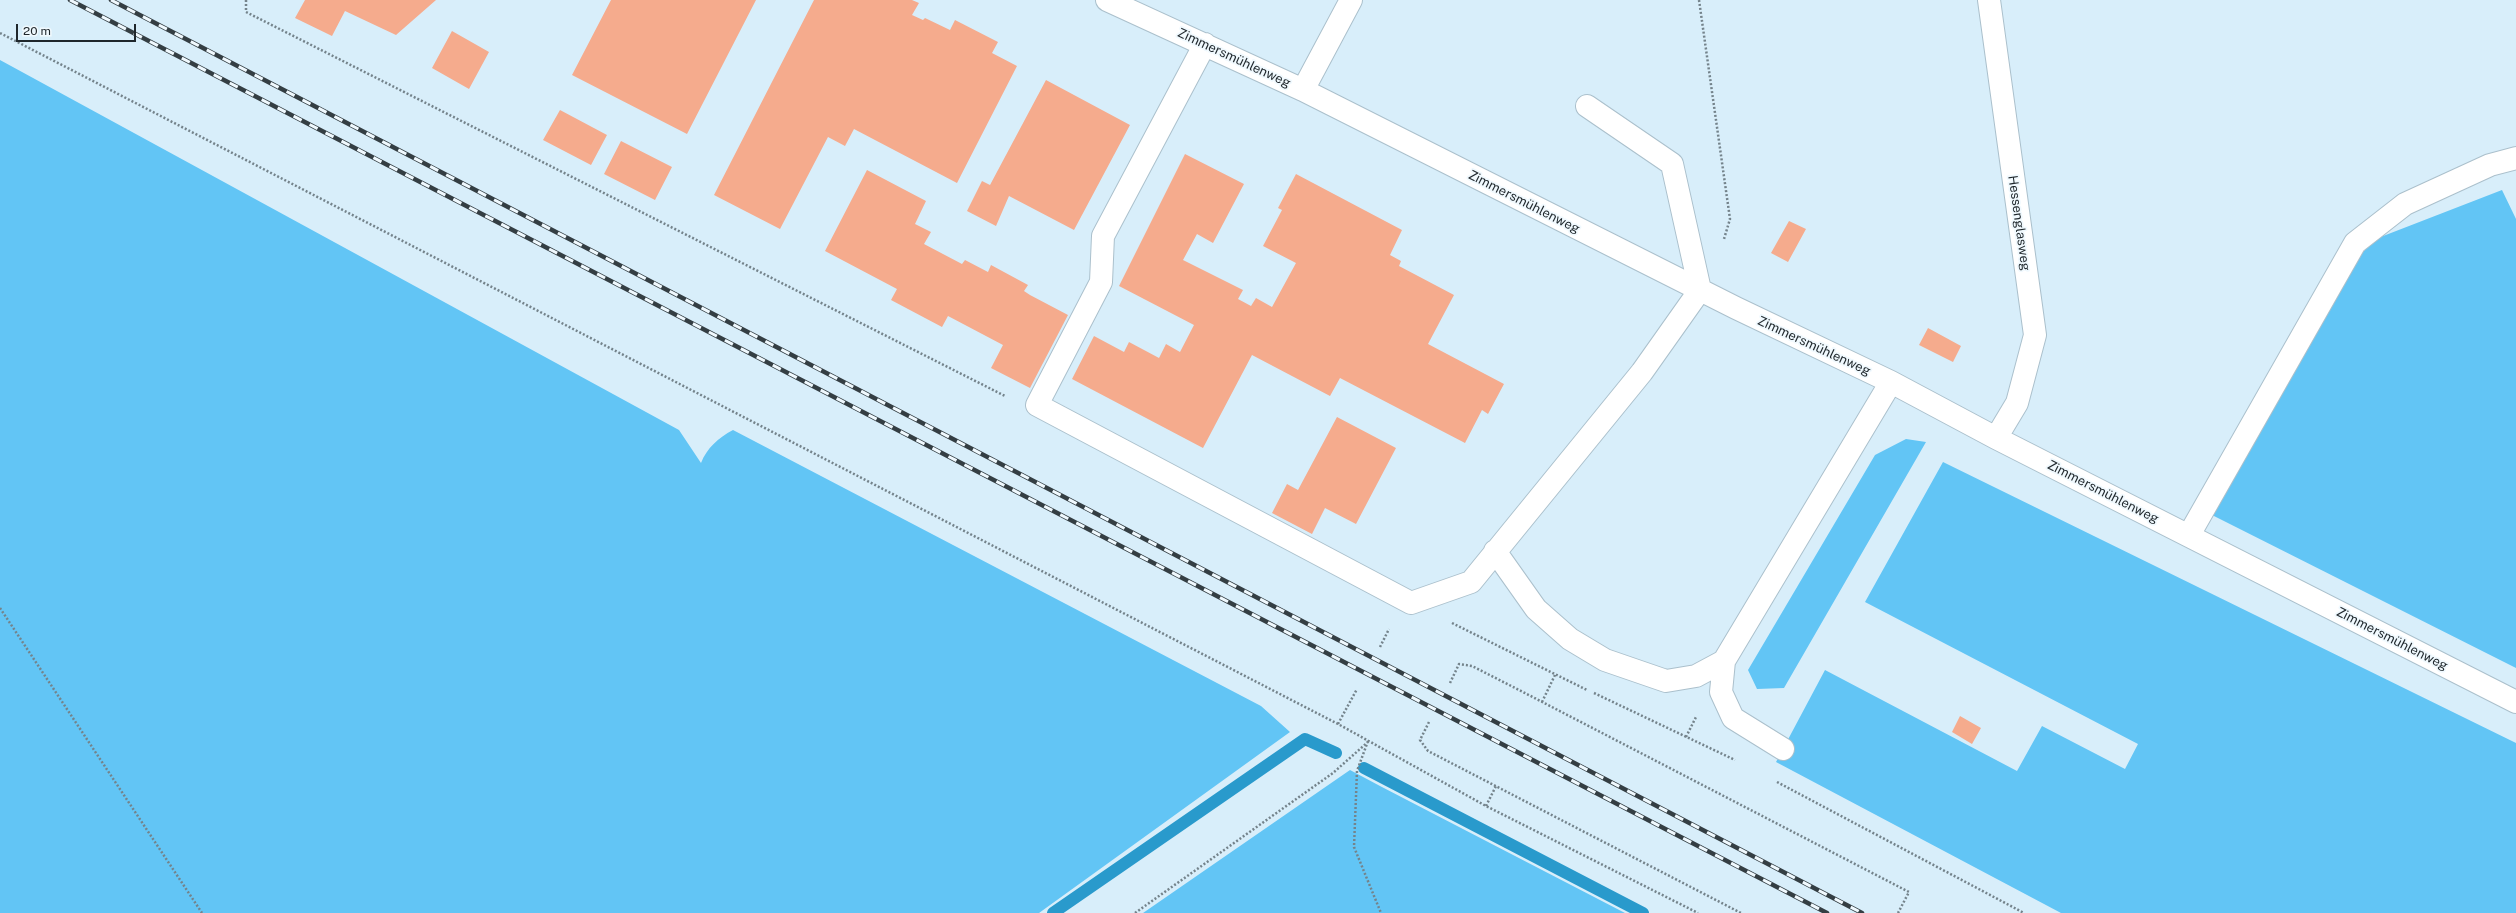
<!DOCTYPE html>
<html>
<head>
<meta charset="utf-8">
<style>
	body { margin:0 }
	#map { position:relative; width:2516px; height:913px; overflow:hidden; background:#d8eefa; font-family:"Public Sans",sans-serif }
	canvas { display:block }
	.scale { position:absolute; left:16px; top:24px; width:120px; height:18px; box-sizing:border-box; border:2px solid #1f272c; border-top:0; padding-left:5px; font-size:12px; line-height:14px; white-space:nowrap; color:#1f272c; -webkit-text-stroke:3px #f0f9fe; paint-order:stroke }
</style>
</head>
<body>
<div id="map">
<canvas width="2516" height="913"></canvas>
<div class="scale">20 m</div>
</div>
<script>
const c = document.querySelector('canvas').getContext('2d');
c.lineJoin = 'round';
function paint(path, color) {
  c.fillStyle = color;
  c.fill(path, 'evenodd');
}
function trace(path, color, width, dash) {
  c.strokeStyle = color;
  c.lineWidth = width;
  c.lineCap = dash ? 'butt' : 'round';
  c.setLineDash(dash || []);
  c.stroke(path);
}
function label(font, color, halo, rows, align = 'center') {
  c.font = font + ' "Public Sans",sans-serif';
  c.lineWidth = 3.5;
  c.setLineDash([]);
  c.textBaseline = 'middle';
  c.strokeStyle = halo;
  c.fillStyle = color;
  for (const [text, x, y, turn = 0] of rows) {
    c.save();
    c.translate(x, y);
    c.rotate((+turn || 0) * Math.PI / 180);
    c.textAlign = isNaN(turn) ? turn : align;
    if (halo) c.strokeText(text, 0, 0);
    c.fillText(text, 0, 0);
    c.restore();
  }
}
const green = new Path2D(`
	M0,60L679,430L701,463C707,448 718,438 733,430L1261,706L1290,732L1039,913H0Z
	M2502,190L2516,219V668L2210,514L2345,269L2378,238Z
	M1906,439L1926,442L1784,688L1757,689L1748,670L1875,455Z
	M1943,462L2516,743V913H2061L1776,762L1825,670L2017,771L2042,726L2125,769L2138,744L1865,602Z
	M1350,770L1380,786L1625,913H1143Z`);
const stream = new Path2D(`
	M1364,768L1643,913
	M1053,913L1305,739L1336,753`);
const building = new Path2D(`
	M305,0H436L396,35L345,11L332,36L295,18Z
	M611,0H756L687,134L572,75Z
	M814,0H912L919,3L912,15L923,20L925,18L950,30L955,20L998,42L992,53L1017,66L957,183L854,129L845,146L828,137L780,229L714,195Z
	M452,31L489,52L469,89L432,68Z
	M1046,80L1130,125L1074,230L1009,196L996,226L967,211L982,181L990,185Z
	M560,110L607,135L591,165L543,140Z
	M621,141L672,167L655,200L604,174Z
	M1185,154L1244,184L1213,243L1197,234L1183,260L1243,290L1238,299L1251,306L1256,298L1272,307L1296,263L1263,246L1282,210L1278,208L1296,174L1402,230L1390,255L1401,261L1399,266L1454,295L1428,344L1504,384L1488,414L1482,410L1465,443L1340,378L1330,396L1252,355L1203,448L1072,379L1094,336L1124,352L1129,342L1159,358L1166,344L1180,352L1194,325L1119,286Z
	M867,170L926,201L915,224L931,232L924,244L962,264L965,260L988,272L991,265L1028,285L1024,291L1030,295L1068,315L1030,388L991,368L1003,345L948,316L942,327L891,300L897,289L825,251Z
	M1789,221L1806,229L1788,262L1771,253Z
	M1928,328L1961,346L1953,362L1919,345Z
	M1337,417L1396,448L1356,524L1325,508L1312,534L1272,513L1287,484L1298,490Z
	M1960,716L1981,728L1972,744L1952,732Z`);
const path = new Path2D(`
	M246,0V12L1005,396
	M1699,0L1730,219L1724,239
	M0,33L1338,724L1486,806L1698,913
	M0,608L202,913
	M1452,623L1587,690
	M1380,647L1389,629
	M1450,683L1459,664L1472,666L1523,692L1909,892L1898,913
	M1594,693L1735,760
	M1542,702L1555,675
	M1429,722L1420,740L1428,751L1741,913
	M1338,724L1357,689
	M1686,737L1696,717
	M1368,741L1357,771L1354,847L1381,913
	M1777,782L2024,913
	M1486,806L1496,786
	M1135,913L1333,773L1369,741`);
const minor = new Path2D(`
	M1107,0L1303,90L1736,308L1891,382L1996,438L2516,702
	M1989,0L2035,335L2017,403L1996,438
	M1205,44L1103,236L1101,282L1037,405L1411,603L1471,582L1642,372L1700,290L1672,164L1587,106
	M1303,90L1351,0
	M2189,535L2355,243L2405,204L2490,165L2516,158
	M1495,551L1536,609L1570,639L1605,660L1666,681L1696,676L1724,661
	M1783,749L1733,718L1721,692L1724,661L1891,382`);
const rail = new Path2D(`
	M70,0L1827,913
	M111,0L1862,913`);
const streetNames = [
	["Zimmersmühlenweg",1234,58,25],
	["Zimmersmühlenweg",1524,202,27],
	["Hessenglasweg",2019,223,82],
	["Zimmersmühlenweg",1814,346,25],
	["Zimmersmühlenweg",2103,492,27],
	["Zimmersmühlenweg",2392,639,27]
];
paint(green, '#62c5f5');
trace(stream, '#299acc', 12);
paint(building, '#f5ab8d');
trace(minor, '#abc0cc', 24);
trace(path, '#74838b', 2.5, [2, 2]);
trace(minor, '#fff', 22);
trace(rail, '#343e43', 4.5);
trace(rail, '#f0f9fe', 3, [9]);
label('13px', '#1f272c', '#f0f9fe', streetNames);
</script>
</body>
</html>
